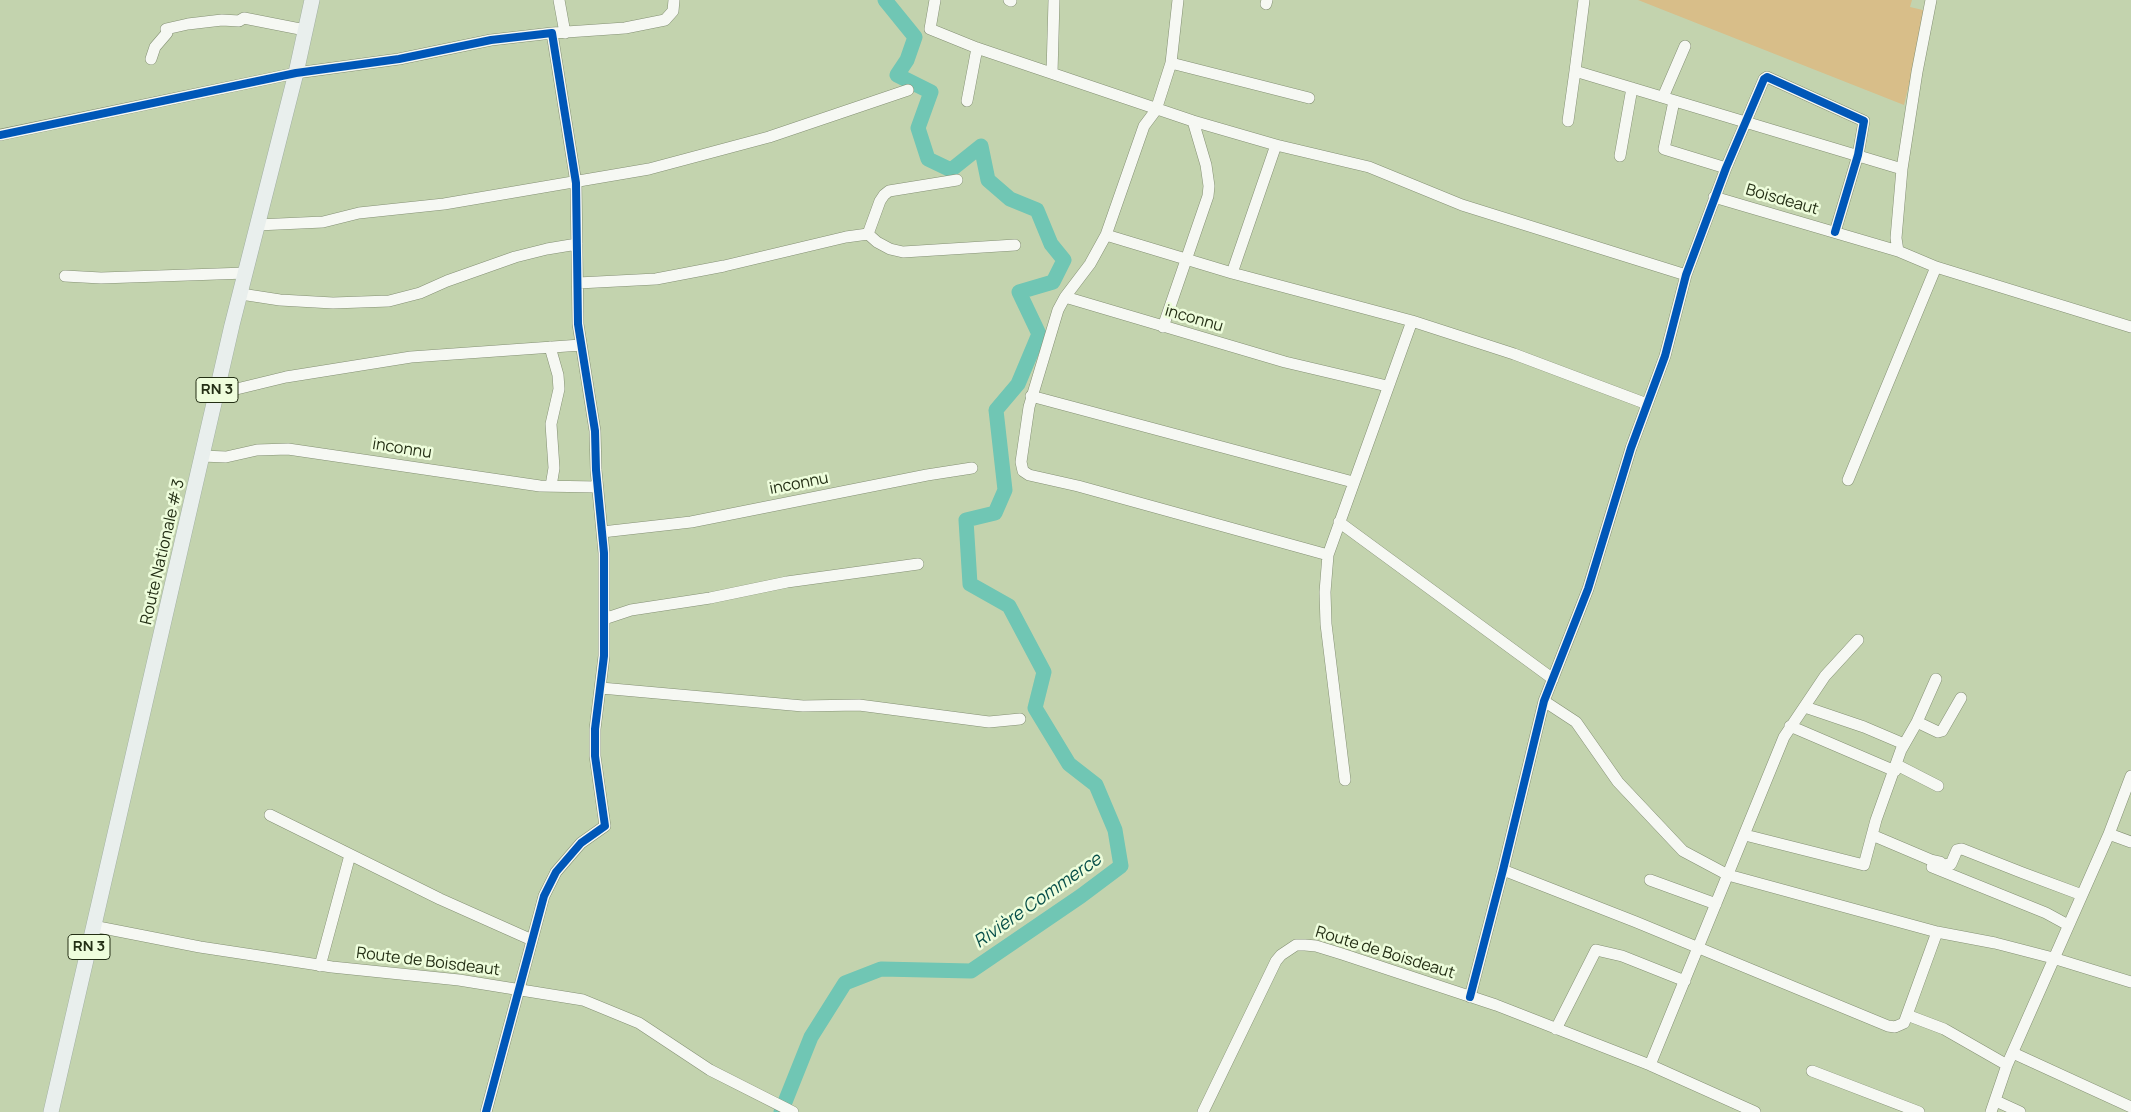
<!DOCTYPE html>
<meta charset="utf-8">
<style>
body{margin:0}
canvas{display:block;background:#c3d3ae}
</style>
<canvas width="2131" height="1112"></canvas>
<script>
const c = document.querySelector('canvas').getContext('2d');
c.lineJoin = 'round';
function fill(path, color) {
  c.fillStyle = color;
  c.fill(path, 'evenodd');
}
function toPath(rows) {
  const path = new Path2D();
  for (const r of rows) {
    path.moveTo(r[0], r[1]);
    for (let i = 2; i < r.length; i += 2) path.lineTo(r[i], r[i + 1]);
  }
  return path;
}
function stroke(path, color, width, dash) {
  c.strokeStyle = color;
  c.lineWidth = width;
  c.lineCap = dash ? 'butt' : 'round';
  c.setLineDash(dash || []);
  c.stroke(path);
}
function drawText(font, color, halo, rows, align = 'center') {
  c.font = font + ' Manrope,sans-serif';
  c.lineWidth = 5;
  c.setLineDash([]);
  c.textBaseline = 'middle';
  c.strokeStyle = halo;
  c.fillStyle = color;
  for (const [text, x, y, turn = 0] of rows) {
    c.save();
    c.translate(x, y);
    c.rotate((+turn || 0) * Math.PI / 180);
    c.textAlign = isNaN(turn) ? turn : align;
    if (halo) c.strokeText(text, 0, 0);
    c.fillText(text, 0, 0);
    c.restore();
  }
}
fill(toPath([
 [1638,0,1912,0,1910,7,1927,11,1904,105]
]), '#d8be89');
stroke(toPath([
 [781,1112,811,1037,845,983,881,969,971,971,1081,896,1121,866,1115,830,1096,785,1069,764,1035,708,1044,672,1009,606,970,584,966,520,995,513,1005,490,996,410,1018,384,1039,334,1019,292,1053,282,1064,260,1051,244,1037,210,1010,199,988,180,981,146,951,170,928,159,918,128,931,92,897,75,907,60,915,37,885,0]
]), '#70c6b4', 15);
const minor = toPath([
 [559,0,565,33],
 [935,0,930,29,977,48,1193,121,1276,145,1369,167,1462,205,1686,275],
 [1009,0,1011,1],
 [1178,0,1171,63,1156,110,1144,126,1106,235,1090,264,1065,297,1285,362,1387,386],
 [1584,0,1575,71,1902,169],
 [1266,4,1267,0],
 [552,33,625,28,665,20,673,11,674,0],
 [151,59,155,47,167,33,166,29,188,24,222,20,239,21,244,18,305,30],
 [1171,63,1309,98],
 [1052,73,1054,0],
 [1663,97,1685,46],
 [967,101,977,48],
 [1674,101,1664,149,1726,168],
 [1568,121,1575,71],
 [0,135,296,73,399,59,491,40,552,33,576,183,578,324,595,431,596,470,604,553,604,656,595,729,595,756,605,826,581,843,556,872,544,896,486,1112],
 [1276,145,1232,273,1412,321,1328,555,1325,592,1326,624,1345,780],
 [1620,156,1632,88],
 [1714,197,1898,251,1936,267,2131,327],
 [257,225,323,222,359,213,444,204,649,169,769,137,908,90],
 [868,234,880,201,884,195,889,191,957,180],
 [1106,235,1232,273],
 [1898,251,1896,238,1902,169,1917,72,1931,0],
 [65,276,101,278,246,273],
 [578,283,656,279,724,266,846,237,868,234,877,242,890,249,903,252,1015,245],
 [241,294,280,300,333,303,389,301,420,293,447,281,515,257,547,249,577,244],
 [1065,297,1058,310,1029,407,1021,462,1023,471,1029,475,1078,486,1328,555],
 [1412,321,1514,354,1647,404],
 [1163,327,1208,196,1209,186,1206,165,1193,121],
 [550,347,558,375,559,389,551,424,554,468,551,486],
 [216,394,286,377,411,357,581,345],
 [1031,396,1353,482],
 [202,456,226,457,257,450,288,449,540,486,597,487],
 [1848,480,1936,267],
 [1339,522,1553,679],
 [602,532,691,522,927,475,972,468],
 [604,619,631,610,710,598,787,582,918,564],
 [601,688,803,706,859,705,989,722,1020,719],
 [1544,701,1576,722,1618,782,1683,851,1728,875,1937,932,1995,943,2053,958,2131,982],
 [1805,707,1864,727,1904,744],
 [1917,722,1938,732,1942,731,1961,698],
 [1790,726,1895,771],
 [1897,765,1938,786],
 [270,815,440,899,532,940],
 [2109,834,2131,776],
 [1745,835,1864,865,1876,820,1901,750,1917,722,1936,679],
 [1872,835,1931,860,1940,862,1943,865,1951,864,1957,850,1962,849,2023,873,2082,895],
 [1932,867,2046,913,2068,925],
 [1503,870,1636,922,1888,1026,1895,1027,1904,1023,1937,932],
 [1650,880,1716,904],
 [93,926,200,947,332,967,459,980,583,1000,639,1023,710,1070,793,1112],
 [320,966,350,855],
 [1470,997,1503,870,1544,701,1588,589,1631,448,1665,356,1686,275,1726,168,1764,79,1767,77,1864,121,1858,155,1835,232],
 [1907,1015,1944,1029,2007,1065],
 [1556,1029,1596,950,1622,956,1685,981],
 [2013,1053,2131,1107],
 [1650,1065,1784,737,1825,676,1858,640],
 [1812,1071,1919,1112],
 [1996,1101,2020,1112],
 [1203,1112,1276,961,1281,955,1296,945,1305,945,1316,946,1342,954,1496,1005,1650,1065,1755,1112],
 [1991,1112,2007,1065,2109,834,2131,842]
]);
const major = toPath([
 [51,1112,232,325,296,73,312,0]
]);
stroke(minor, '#849074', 12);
stroke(major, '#a2b0a3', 16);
stroke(minor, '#f6f8f3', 11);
stroke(major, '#e9efed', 15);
stroke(toPath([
 [0,135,296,73,399,59,491,40,552,33,576,183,578,324,595,431,596,470,604,553,604,656,595,729,595,756,605,826,581,843,556,872,544,896,486,1112],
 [1470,997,1503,870,1544,701,1588,589,1631,448,1665,356,1686,275,1726,168,1764,79,1767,77,1864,121,1858,155,1835,232]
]), '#0057b8', 8);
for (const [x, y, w] of [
 [217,390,42],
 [89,947,42]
]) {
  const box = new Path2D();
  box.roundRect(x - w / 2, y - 12.5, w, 25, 4);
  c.fillStyle = '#eefddc';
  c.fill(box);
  stroke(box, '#242f15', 1);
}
drawText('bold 15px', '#242f15', null, [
 ["RN 3",217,390],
 ["RN 3",89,947]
]);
drawText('16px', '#242f15', '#eefddc', [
 ["Boisdeaut",1782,200,16],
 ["inconnu",1194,319,16],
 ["inconnu",402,449,9],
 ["inconnu",799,484,-11],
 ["Route Nationale # 3",163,552,-77],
 ["Route de Boisdeaut",1385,953,17],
 ["Route de Boisdeaut",428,962,7]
]);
drawText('italic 18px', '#064e49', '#eefddc', [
 ["Rivière Commerce",1038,901,-35]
]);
</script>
